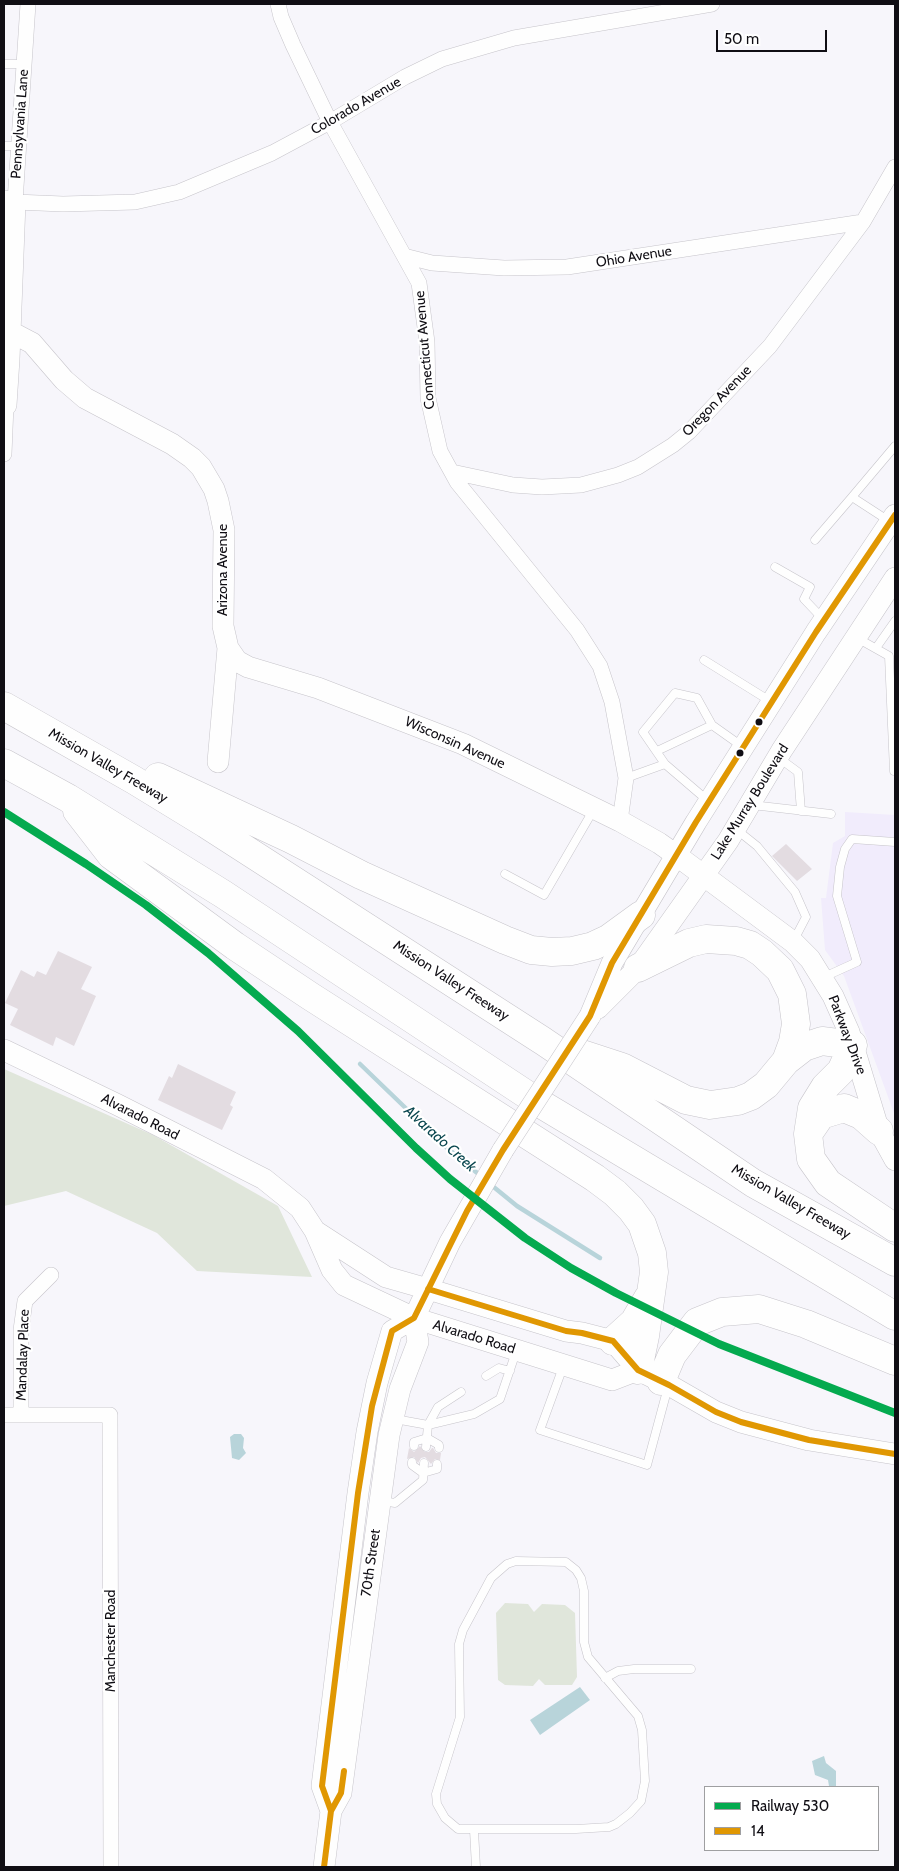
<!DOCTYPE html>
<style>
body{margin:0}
#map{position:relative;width:899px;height:1871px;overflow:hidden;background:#f7f6fb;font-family:Cabin,sans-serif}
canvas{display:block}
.frame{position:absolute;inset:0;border:5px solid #100e14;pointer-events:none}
.legend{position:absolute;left:704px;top:1786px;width:175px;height:65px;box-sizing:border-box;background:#fff;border:1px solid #9f9fa1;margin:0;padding:6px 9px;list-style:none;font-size:15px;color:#100e14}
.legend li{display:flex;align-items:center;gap:10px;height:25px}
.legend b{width:25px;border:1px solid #9f9fa1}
.scale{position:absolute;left:716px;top:30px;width:111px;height:22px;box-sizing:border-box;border:2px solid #100e14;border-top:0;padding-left:6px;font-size:15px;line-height:18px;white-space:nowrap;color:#100e14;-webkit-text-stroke:4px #fff;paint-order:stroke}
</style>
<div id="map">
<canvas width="899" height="1871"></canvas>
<div class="frame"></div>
<ul class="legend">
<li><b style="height:6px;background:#04aa4f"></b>Railway 530</li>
<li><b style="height:6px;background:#e09702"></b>14</li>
</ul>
<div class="scale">50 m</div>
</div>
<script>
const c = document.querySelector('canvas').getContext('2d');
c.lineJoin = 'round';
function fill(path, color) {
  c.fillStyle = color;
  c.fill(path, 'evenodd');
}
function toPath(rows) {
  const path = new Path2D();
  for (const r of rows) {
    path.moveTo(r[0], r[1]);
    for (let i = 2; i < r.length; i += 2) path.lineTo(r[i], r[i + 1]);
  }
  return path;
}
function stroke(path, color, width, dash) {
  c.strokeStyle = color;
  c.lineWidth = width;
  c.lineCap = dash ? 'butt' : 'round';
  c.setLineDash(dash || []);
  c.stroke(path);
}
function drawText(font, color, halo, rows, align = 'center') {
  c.font = font + ' Cabin,sans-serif';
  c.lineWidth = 4.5;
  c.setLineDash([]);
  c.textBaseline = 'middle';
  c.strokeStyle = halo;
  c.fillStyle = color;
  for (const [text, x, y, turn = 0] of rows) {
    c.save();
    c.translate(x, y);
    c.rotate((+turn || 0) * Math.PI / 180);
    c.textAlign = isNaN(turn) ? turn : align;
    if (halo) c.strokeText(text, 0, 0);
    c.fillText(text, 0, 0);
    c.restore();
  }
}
fill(toPath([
 [845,812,895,815,895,1116,844,976,825,950,821,898,826,898,833,843,845,836]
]), '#f1ecfc');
fill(toPath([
 [4,1069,153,1135,278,1206,312,1277,197,1271,157,1233,66,1191,4,1206],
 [505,1603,528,1604,534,1612,542,1604,565,1605,575,1613,577,1677,572,1685,545,1685,539,1679,533,1686,505,1685,498,1680,496,1613]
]), '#e0e6db');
fill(toPath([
 [234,1434,241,1434,244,1438,243,1448,246,1453,239,1460,232,1458,230,1437],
 [580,1687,590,1700,540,1735,530,1720],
 [824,1756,826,1763,836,1771,836,1786,829,1786,828,1780,815,1775,812,1761]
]), '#b8d4da');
stroke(toPath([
 [360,1064,446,1147,482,1177],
 [490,1184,517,1206,600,1258]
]), '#b8d4da', 4.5);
fill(toPath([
 [786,844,812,869,797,881,772,856],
 [58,951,92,967,81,989,96,996,74,1046,56,1037,53,1046,10,1025,18,1009,5,1003,21,970,34,977,37,971,46,975],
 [178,1064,236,1092,230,1105,233,1107,222,1130,158,1100,169,1076,172,1078],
 [420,1446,425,1452,429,1452,432,1448,433,1448,436,1453,441,1453,440,1460,435,1459,431,1464,425,1457,421,1458,418,1463,414,1457,407,1459,409,1448,414,1452]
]), '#e3dce1');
const lane = toPath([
 [4,64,24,64],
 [4,146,19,146],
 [852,497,895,446],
 [815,540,852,497,889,521],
 [775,567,810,587,804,599,823,619],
 [857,638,889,656,894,771,895,771],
 [876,648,895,621],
 [704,660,770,701],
 [657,751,712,725],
 [779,758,798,772,801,811],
 [665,764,643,732,675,693,697,698,712,725,743,747],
 [626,778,665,764,707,800],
 [752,805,831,814],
 [737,830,757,846,795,892,806,917,794,940],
 [505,874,544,895,594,809],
 [824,977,857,962,837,896,840,867,845,849,852,839,895,842],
 [563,1367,540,1430,647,1465,668,1387],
 [486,1376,499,1368,510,1371],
 [395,1419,428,1425,474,1414,500,1399,516,1352],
 [414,1446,414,1442,427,1438,439,1445,439,1448],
 [426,1447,428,1425,438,1407,461,1392],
 [412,1462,412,1465,423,1473,437,1469,437,1464],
 [382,1501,395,1503,423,1480,424,1463],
 [516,1561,566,1562,576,1570,581,1578,584,1591,584,1642,588,1657,638,1716,642,1730,645,1781,641,1801,630,1813,616,1824,609,1827,576,1829,458,1829,445,1818,437,1804,436,1794,460,1717,459,1644,463,1630,491,1578,507,1564,516,1561],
 [605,1678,618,1671,634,1669,691,1669],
 [474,1830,476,1867]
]);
const street = toPath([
 [28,4,15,202,63,204,135,202,179,192,272,153,330,122,405,77,442,59,514,38,712,4],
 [278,4,281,17,293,45,330,122,419,283,427,342,428,398,440,451,457,482,577,630,600,666,612,702,626,778,620,821],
 [404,256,432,263,504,268,567,267,863,222],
 [4,454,6,405],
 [452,472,513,485,542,487,581,485,618,475,638,467,673,445,689,432,770,346,863,222,895,167],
 [4,1415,110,1415,111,1867],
 [21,1415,21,1330,25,1301,51,1275]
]);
const secondary = toPath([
 [4,201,15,202,9,359,6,405,4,405],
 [11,332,32,343,64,380,85,398,172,444,192,458,201,467,214,489,218,501,224,530,223,626,228,648,218,762],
 [228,648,237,661,248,667,318,688,463,744,620,821,659,843,676,855,793,942,810,959,833,996,849,1032,879,1131,895,1160],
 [598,1008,638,968,728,841,782,750,895,578],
 [590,1016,612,963,696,822,816,632,895,515],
 [4,1050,118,1105,264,1179,300,1208,315,1231,332,1270,344,1285,414,1318,612,1380,638,1370],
 [315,1231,386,1277,428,1289,566,1331,582,1333,613,1341,638,1370,669,1385,716,1412,741,1422,809,1440,895,1454],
 [331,1811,322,1786,358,1493,367,1432,377,1383,392,1331,414,1318,450,1242,503,1150],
 [324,1867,331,1811,341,1793,389,1435,400,1389,418,1342,414,1318]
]);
const highway = toPath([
 [4,706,134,780,206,824,543,1041,753,1183,895,1262],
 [4,763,68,798,223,894,541,1104,895,1316],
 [158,777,291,839,361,875,505,940,531,950,552,952,572,951,593,946,608,939,641,915],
 [77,811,111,855,235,946,310,996,595,1178,615,1193,631,1209,642,1224,652,1253,654,1272,645,1336,638,1370],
 [573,1051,622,1067,686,1100,710,1105,738,1101,751,1096,766,1085,786,1061,793,1042,796,1024,792,994,780,970,762,953,750,945,736,941,706,939,689,943,638,968],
 [786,1061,804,1047,822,1041,853,1045,841,1071,825,1087,812,1108,808,1134,811,1159,828,1183,895,1228],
 [808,1134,821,1115,844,1108,861,1115,879,1131],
 [613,1341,634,1322,648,1298],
 [661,1381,672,1355,697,1322,722,1312,759,1309,806,1324,895,1361]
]);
stroke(lane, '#c6c4ca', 9);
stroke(street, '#c6c4ca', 16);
stroke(secondary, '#c6c4ca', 22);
stroke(highway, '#c6c4ca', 29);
stroke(lane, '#fefefe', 8);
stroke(street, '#fefefe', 15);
stroke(secondary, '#fefefe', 21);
stroke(highway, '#fefefe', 28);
const secondaryBridge = toPath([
 [503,1150,590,1016]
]);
stroke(secondaryBridge, '#c6c4ca', 22, []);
stroke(secondaryBridge, '#fefefe', 21);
stroke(toPath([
 [428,1289,566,1331,582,1333,613,1341,638,1370,669,1385,716,1412,741,1422,809,1440,895,1454],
 [331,1811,322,1786,358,1493,372,1406,392,1331,414,1318,467,1211,503,1150,590,1016,612,963,696,822,816,632,895,515],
 [324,1867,331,1811,341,1793,344,1771]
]), '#e09702', 6);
stroke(toPath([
 [4,812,86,864,146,905,208,953,298,1031,416,1148,450,1179,525,1238,571,1268,616,1293,719,1344,895,1413]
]), '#04aa4f', 8);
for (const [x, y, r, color] of [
 [759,722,4.5,"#100e14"],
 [740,753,4.5,"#100e14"]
]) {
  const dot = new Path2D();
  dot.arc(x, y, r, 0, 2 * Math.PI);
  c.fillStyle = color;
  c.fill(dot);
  stroke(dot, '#fff', 2);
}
drawText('14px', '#100e14', '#fff', [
 ["Colorado Avenue",356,106,-30],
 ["Pennsylvania Lane",20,124,-86],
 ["Ohio Avenue",634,257,-9],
 ["Connecticut Avenue",425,350,-95],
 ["Oregon Avenue",717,401,-46],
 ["Arizona Avenue",223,570,-90],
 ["Wisconsin Avenue",455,743,24],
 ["Mission Valley Freeway",108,766,30],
 ["Lake Murray Boulevard",750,802,-58],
 ["Mission Valley Freeway",451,981,33],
 ["Parkway Drive",847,1035,69],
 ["Alvarado Road",140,1117,27],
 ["Mission Valley Freeway",791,1202,30],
 ["Alvarado Road",474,1337,17],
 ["Mandalay Place",23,1355,-88],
 ["70th Street",371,1563,-82],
 ["Manchester Road",111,1641,-90]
]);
drawText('italic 15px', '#09464e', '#fff', [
 ["Alvarado Creek",440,1139,42]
]);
</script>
